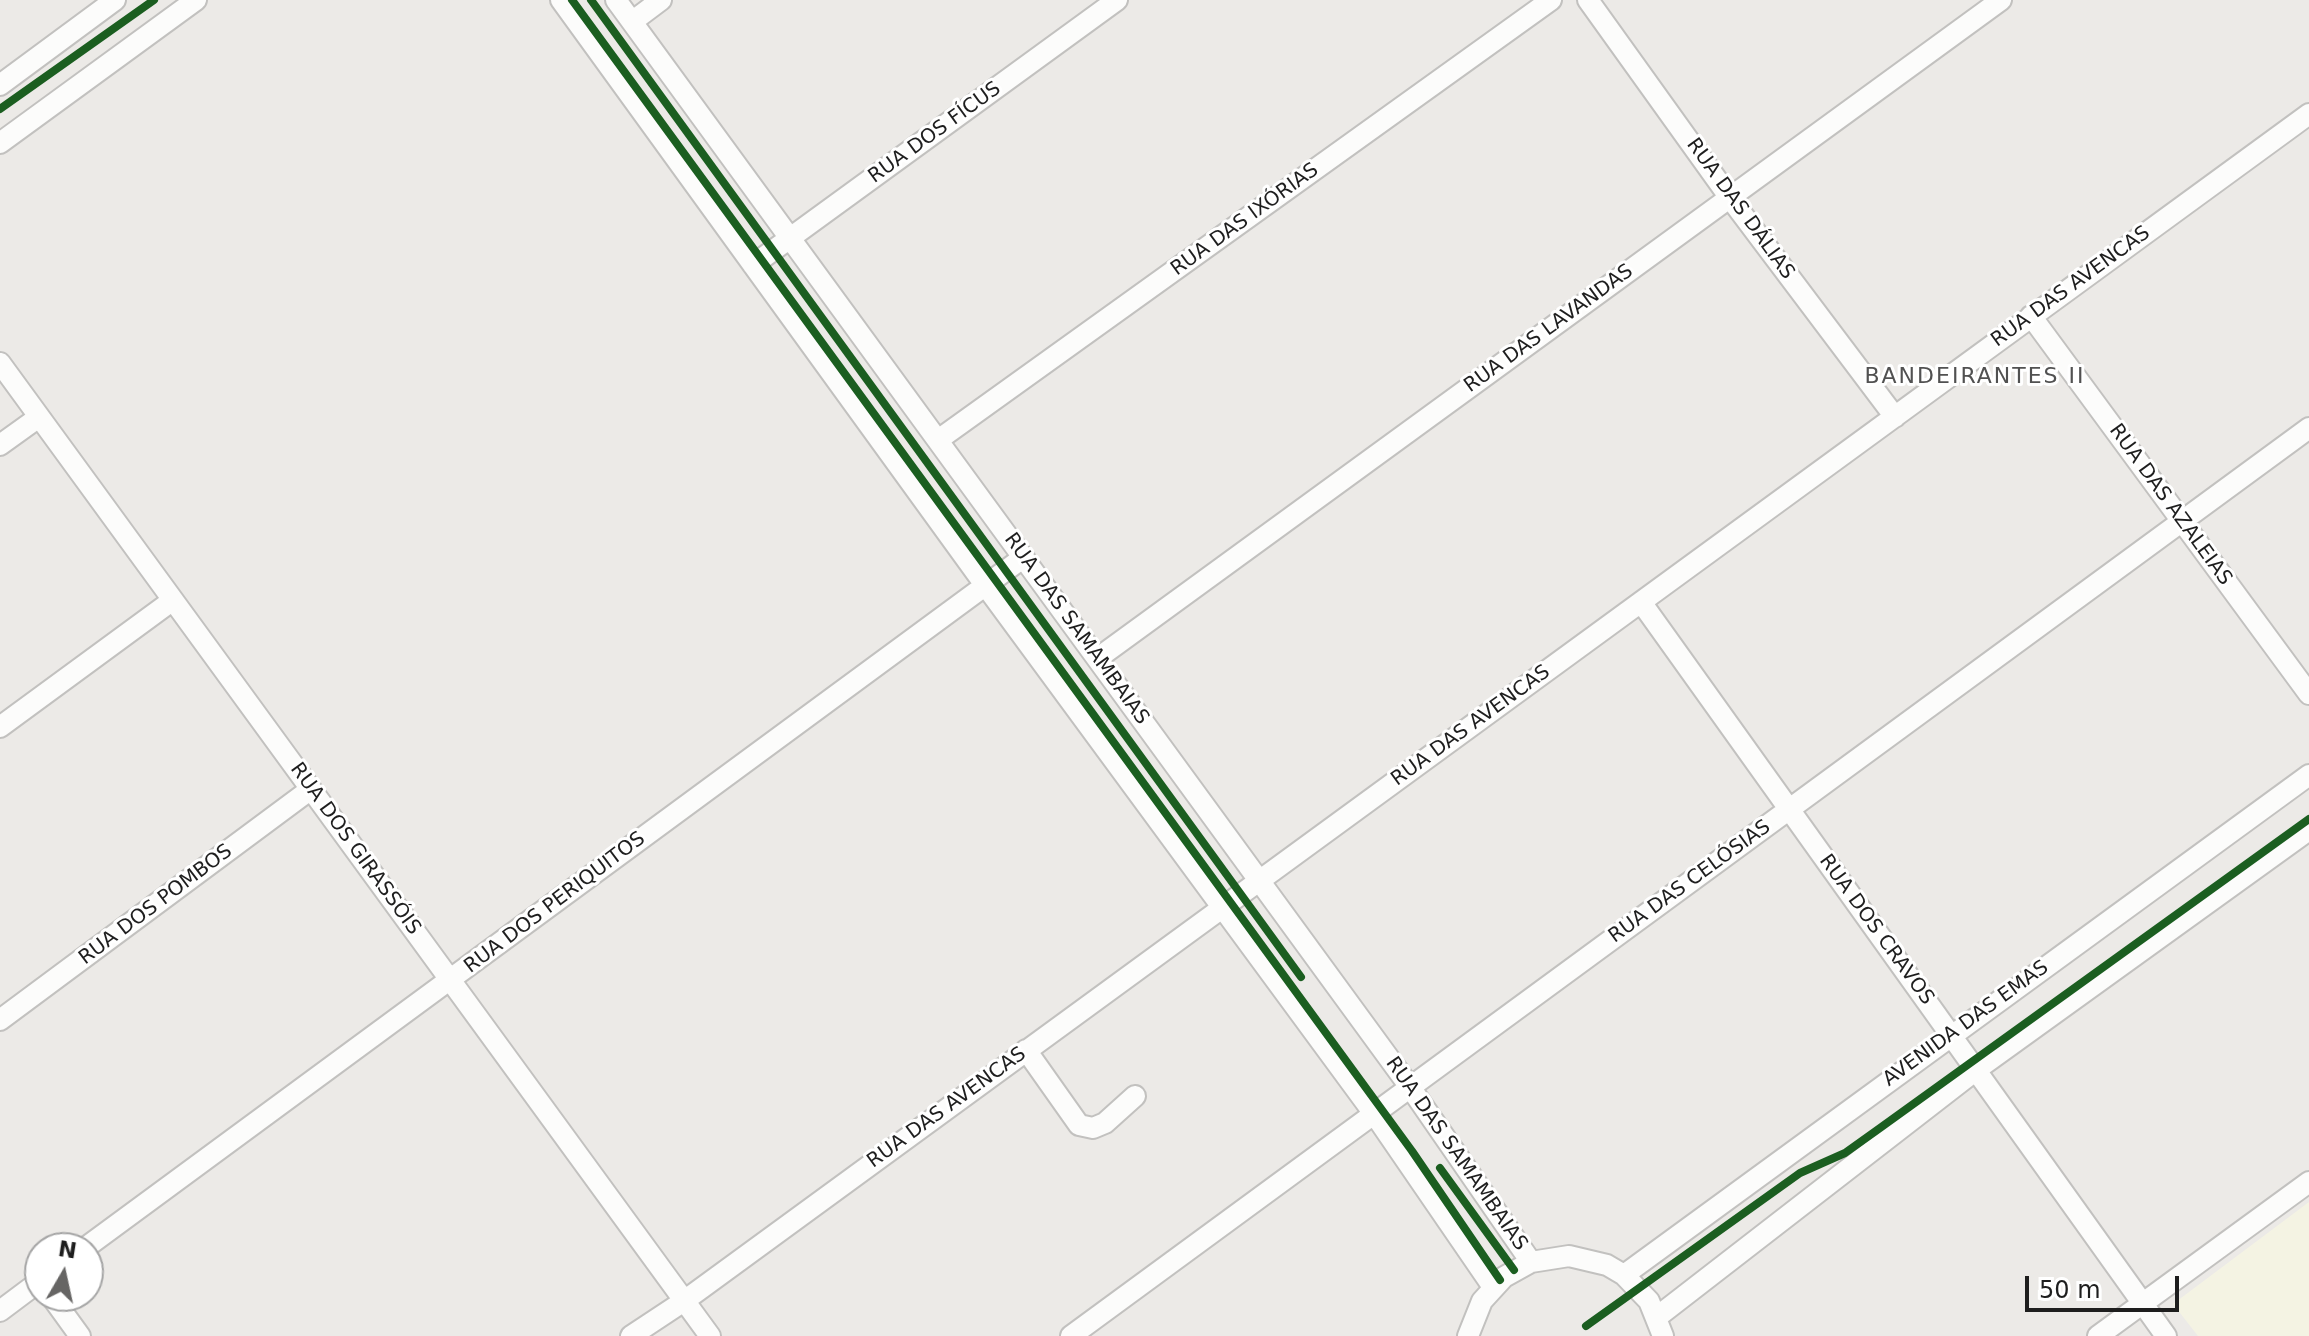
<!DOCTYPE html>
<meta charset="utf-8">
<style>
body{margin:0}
#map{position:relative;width:2309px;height:1336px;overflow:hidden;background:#eceae7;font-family:"DejaVu Sans",sans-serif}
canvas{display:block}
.north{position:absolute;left:24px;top:1232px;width:80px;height:80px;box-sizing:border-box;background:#fff;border:2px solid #a5a5a5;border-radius:50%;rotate:9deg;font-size:22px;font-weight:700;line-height:32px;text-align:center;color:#1e1e1e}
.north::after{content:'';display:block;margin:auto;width:28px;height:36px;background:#666564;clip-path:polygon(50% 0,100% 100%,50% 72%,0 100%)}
.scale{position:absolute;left:2025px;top:1276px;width:154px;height:36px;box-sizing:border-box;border:4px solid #1e1e1e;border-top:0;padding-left:10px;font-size:24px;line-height:28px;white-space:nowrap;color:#1e1e1e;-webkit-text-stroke:6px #fff;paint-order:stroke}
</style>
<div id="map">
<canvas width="2309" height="1336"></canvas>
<div class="north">N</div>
<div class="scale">50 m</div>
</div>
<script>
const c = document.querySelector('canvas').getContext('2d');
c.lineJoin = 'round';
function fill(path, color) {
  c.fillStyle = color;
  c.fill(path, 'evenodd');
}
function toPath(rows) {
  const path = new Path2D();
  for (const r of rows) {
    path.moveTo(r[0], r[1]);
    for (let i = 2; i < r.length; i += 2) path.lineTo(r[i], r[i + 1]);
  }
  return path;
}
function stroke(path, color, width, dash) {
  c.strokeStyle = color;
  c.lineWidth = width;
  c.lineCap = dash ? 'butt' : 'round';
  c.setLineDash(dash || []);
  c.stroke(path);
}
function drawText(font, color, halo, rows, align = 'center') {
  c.font = font + ' "DejaVu Sans",sans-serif';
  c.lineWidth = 6;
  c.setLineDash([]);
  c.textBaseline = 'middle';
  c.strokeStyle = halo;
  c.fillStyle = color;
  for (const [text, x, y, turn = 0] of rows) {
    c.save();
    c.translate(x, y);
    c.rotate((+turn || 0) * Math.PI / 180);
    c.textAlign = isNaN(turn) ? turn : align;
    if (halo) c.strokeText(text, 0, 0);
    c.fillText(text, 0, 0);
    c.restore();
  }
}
fill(toPath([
 [2309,1202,2309,1336,2198,1336,2173,1304]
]), '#f4f3e3');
const minor = toPath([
 [561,0,985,585,1375,1115,1493,1287],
 [616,0,1410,1087,1531,1262],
 [1588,0,1730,198,1895,417],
 [633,21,661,0],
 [0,85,115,0],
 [0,143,196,0],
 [753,265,1117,0],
 [2031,316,2309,694],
 [0,363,710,1336],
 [938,440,1551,0],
 [0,445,39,417],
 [1641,602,2166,1336],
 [1098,658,2001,0],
 [0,727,173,600],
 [0,1020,311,789],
 [1026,1050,1079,1125,1093,1128,1105,1123,1135,1096],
 [85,1248,1024,557],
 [1624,1275,2309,775],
 [51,1296,80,1336],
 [0,1311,40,1281],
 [1657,1317,1976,1070,2309,830],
 [631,1336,684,1301,2309,114],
 [1071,1336,2309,428],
 [1468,1336,1482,1301,1504,1277,1531,1262,1569,1256,1607,1265,1624,1275,1649,1301,1663,1336],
 [2098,1336,2309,1182]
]);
stroke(minor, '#c2c1bf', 24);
stroke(minor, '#fcfcfb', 20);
stroke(toPath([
 [572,0,1412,1151,1500,1280],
 [591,0,1301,977],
 [0,109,154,0],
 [1440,1168,1514,1270],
 [1586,1326,1800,1173,1845,1153,1880,1128,2309,819]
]), '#1b5e20', 8);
drawText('20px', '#1e1e1e', '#fff', [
 ["RUA DOS FÍCUS",935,133,-36],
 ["RUA DAS DÁLIAS",1740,209,54],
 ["RUA DAS IXÓRIAS",1245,220,-36],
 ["RUA DAS AVENCAS",2071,287,-36],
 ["RUA DAS LAVANDAS",1549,329,-36],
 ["RUA DAS AZALEIAS",2170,505,54],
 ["RUA DAS SAMAMBAIAS",1076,629,54],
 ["RUA DAS AVENCAS",1471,726,-36],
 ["RUA DOS GIRASSÓIS",355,849,54],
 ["RUA DAS CELÓSIAS",1690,882,-36],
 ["RUA DOS PERIQUITOS",555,903,-37],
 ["RUA DOS POMBOS",156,905,-37],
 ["RUA DOS CRAVOS",1876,930,54],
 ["AVENIDA DAS EMAS",1966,1024,-36],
 ["RUA DAS AVENCAS",947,1108,-36],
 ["RUA DAS SAMAMBAIAS",1456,1154,55]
]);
c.letterSpacing = '2px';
drawText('22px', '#515151', '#fff', [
 ["BANDEIRANTES II",1975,377]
]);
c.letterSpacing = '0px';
</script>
